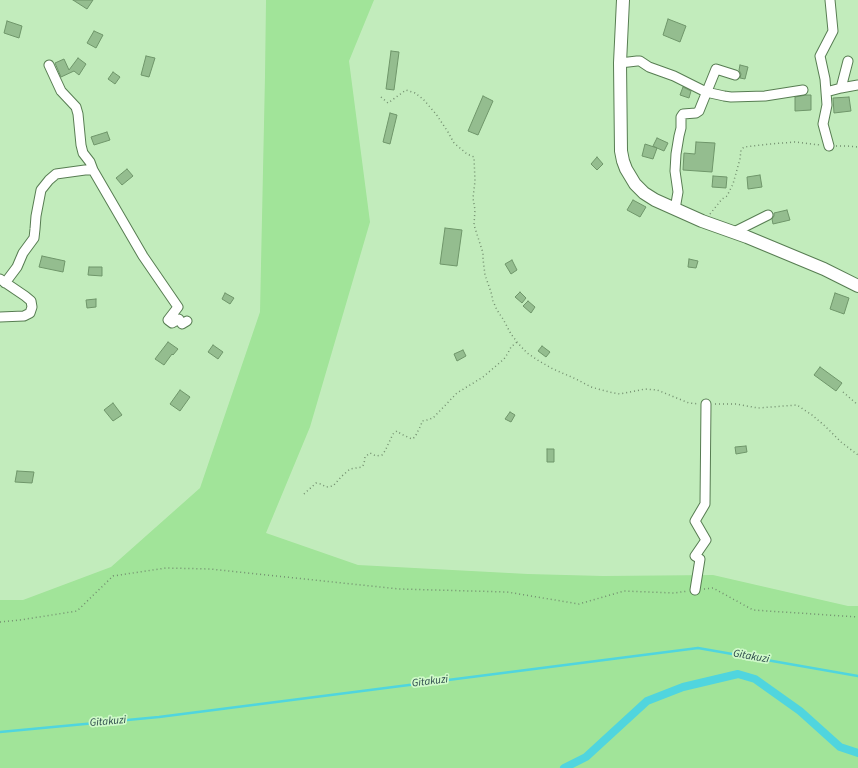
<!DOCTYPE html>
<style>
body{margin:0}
canvas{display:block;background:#c2ecbc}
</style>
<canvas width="858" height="768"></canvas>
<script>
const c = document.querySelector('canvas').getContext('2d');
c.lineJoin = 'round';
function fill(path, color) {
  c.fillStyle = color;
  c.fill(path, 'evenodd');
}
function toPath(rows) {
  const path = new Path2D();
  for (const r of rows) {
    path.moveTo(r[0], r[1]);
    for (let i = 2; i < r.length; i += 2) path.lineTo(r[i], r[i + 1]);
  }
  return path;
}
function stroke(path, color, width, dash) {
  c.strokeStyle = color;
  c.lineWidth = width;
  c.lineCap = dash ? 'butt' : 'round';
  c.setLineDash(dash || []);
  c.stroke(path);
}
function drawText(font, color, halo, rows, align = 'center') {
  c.font = font + ' "Source Sans 3",sans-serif';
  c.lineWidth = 3.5;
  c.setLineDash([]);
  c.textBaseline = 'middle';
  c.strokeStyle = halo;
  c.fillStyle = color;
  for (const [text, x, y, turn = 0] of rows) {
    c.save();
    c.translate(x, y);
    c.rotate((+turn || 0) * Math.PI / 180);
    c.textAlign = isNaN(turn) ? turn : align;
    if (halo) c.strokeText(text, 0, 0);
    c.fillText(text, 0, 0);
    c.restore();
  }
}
fill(toPath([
 [266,0,374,0,349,61,370,222,310,427,266,533,358,565,528,574,603,576,713,575,848,606,858,606,858,768,0,768,0,600,23,600,111,567,200,488,260,312,265,76]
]), '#a1e499');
stroke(toPath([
 [0,732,159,717,698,648,858,676]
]), '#50d5de', 2.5);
stroke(toPath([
 [564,768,586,757,647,701,683,687,738,674,755,679,800,711,840,747,858,753]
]), '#50d5de', 8);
const building = toPath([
 [73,0,93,0,87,9,73,0],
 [668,19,686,26,680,42,663,35,668,19],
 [7,21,22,26,19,38,4,33,7,21],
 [94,31,103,35,96,48,87,43,94,31],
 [391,51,399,52,394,90,386,89,391,51],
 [146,56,155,58,149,77,141,75,146,56],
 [78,58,86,64,79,75,74,71,61,77,55,63,64,59,69,70,78,58],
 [740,65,748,67,745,79,740,78,741,74,739,70,740,65],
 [113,72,120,77,115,84,108,79,113,72],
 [683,87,691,91,689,98,680,95,683,87],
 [806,95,811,95,811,110,795,111,795,97,806,95],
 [483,96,493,101,478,135,468,131,483,96],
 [849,97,851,111,834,113,833,98,849,97],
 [390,113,397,115,390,144,383,142,390,113],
 [107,132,110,140,94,145,91,137,107,132],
 [657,138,668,143,664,151,657,148,653,159,642,156,645,144,657,148,653,146,657,138],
 [696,142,715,143,712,172,683,170,684,153,695,154,696,142],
 [597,157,603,164,597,170,591,164,597,157],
 [127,169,133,176,122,185,116,178,127,169],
 [760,175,762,187,748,189,747,177,760,175],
 [713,176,727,177,726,188,712,187,713,176],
 [633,200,646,207,640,217,627,210,633,200],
 [787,210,790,220,773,224,772,219,774,216,774,213,787,210],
 [445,228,462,230,457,266,440,264,445,228],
 [42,256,65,261,63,272,39,267,42,256],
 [689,259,698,261,696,268,688,267,689,259],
 [512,260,517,270,511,274,505,264,512,260],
 [89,267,102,267,102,276,88,275,89,267],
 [520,292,526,298,522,303,515,297,520,292],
 [225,293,234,298,230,304,222,299,225,293],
 [835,293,849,298,844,314,830,309,835,293],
 [96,299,96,307,87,308,86,300,96,299],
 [528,301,535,307,531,313,523,306,528,301],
 [168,342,178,349,173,355,172,354,164,365,155,359,168,342],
 [213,345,223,352,218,359,208,352,213,345],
 [542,346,550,352,546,357,538,351,542,346],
 [463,350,466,356,457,361,454,354,463,350],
 [820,367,842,383,836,391,814,375,820,367],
 [180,390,190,397,180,411,170,404,180,390],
 [113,403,122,415,113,421,104,410,113,403],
 [510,412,515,415,511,422,505,419,510,412],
 [746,446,747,452,736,454,735,447,746,446],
 [547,449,554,449,554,462,547,462,547,449],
 [17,471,34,472,32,483,15,482,17,471]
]);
fill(building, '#94bd8f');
stroke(building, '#6f966a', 1);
const street = toPath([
 [620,63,637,61,640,61,649,67,674,76,706,92,724,96,731,97,765,96,803,90],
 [841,88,858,85],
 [826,92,841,88,848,61],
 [829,146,823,124,827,105,825,79,820,56,833,31,830,0],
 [93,170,143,256,178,307,168,320,172,323,179,319,182,324,187,321],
 [675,209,678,192,675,171,676,154,679,136,681,128,681,117,683,114,696,113,699,111,716,69,735,75],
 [734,232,768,215],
 [0,279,25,296,31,301,32,307,30,313,24,316,0,317],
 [5,283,17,267,23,253,34,238,35,229,36,216,41,190,49,180,56,174,85,170,93,170,90,162,83,153,81,145,78,114,76,107,61,91,49,65],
 [695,590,700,559,695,556,706,540,695,521,705,504,706,404]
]);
const secondary = toPath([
 [623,0,620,63,621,151,623,161,626,169,635,184,644,193,655,200,702,221,747,237,824,269,858,286]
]);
stroke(street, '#577d52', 11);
stroke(secondary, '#577d52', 14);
stroke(toPath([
 [381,97,388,103,406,90,415,93,423,99,436,114,448,132,454,143,467,154,474,157,475,181,473,198,475,210,474,225,483,253,483,259,485,275,491,292,493,301,497,310,503,319,511,334,517,342,527,353,539,361,553,369,576,379,591,387,609,392,620,394,645,389,657,390,689,403,699,404],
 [836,146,847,146,858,147],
 [710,214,722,199,727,196,733,184,740,159,741,150,744,147,770,144,795,142,820,145],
 [843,392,858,405],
 [715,404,736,404,758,408,797,405,812,415,825,426,841,442,858,455],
 [304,494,316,483,321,484,326,487,333,486,342,476,350,469,362,467,364,464,365,457,370,453,376,456,382,455,385,451,393,434,397,431,401,434,412,439,415,437,421,425,422,421,427,420,433,418,457,393,483,377,504,359,508,353,511,347,517,342],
 [704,589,713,588,753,610,858,617],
 [0,622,20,620,77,611,113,576,166,568,210,569,399,589,507,592,579,604,624,591,674,593,688,591]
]), '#738f6f', 1.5, [1, 3]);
stroke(street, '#fff', 9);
stroke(secondary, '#fff', 12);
drawText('italic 11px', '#2d4a4c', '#cff9c9', [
 ["Gitakuzi",751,657,10],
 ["Gitakuzi",430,682,-7],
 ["Gitakuzi",108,722,-5]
]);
</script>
